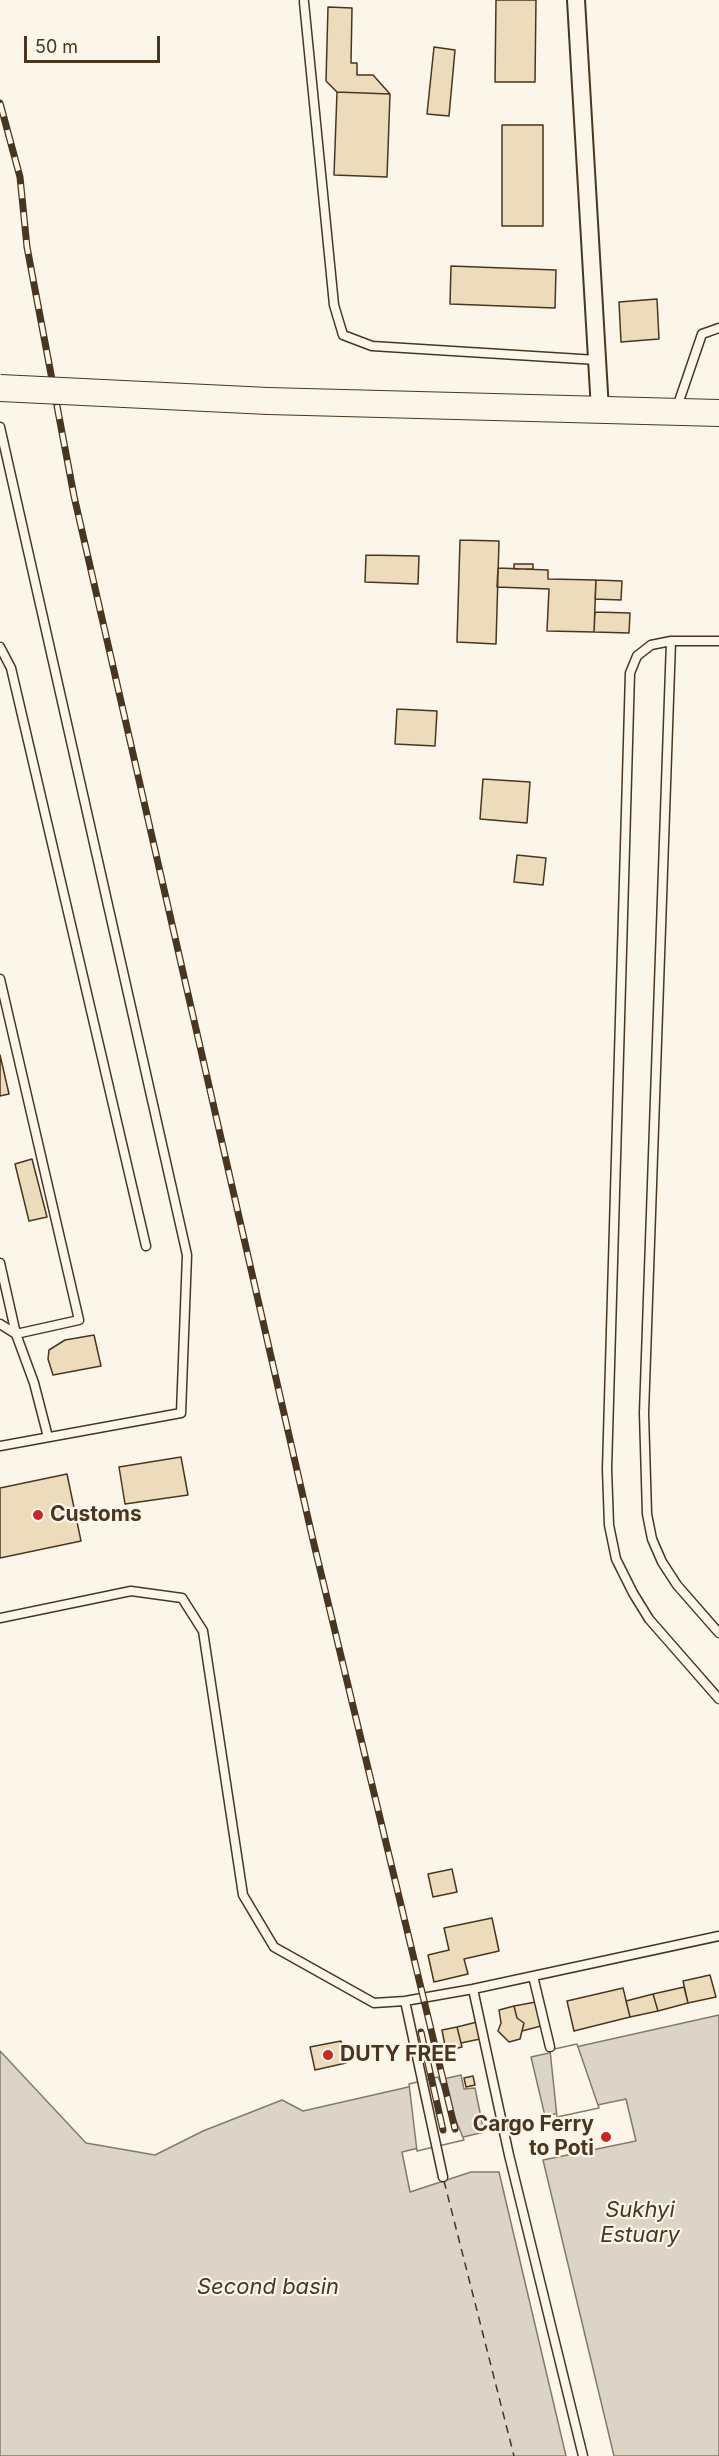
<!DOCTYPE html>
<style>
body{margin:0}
#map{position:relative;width:719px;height:2456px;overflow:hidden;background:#fbf6e9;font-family:Inter,sans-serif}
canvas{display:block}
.scale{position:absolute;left:24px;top:36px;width:136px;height:27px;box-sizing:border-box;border:3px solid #4a3520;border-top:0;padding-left:8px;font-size:18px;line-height:21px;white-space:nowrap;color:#4a3520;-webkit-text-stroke:4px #fbf6e9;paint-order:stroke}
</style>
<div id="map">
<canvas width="719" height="2456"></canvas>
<div class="scale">50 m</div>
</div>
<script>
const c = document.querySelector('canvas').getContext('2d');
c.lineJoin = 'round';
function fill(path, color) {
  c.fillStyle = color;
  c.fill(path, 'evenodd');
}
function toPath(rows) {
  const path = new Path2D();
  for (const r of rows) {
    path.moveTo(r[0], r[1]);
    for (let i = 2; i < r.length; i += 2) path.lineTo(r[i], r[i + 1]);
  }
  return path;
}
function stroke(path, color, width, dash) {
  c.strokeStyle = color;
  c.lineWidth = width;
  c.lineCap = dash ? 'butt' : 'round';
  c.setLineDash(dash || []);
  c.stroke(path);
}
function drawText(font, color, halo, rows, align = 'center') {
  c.font = font + ' Inter,sans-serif';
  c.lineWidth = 4.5;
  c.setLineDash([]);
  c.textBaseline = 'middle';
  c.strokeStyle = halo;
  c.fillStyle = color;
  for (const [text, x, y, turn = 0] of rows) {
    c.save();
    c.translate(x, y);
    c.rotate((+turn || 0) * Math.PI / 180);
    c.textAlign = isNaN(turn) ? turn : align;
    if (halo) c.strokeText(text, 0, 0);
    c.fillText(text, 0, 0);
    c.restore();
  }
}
const water = toPath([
 [719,2015,719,2456,614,2456,543,2160,636,2141,626,2099,545,2116,531,2057,719,2015],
 [0,2051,86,2143,155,2155,203,2131,282,2100,303,2111,461,2075,464,2089,475,2088,484,2132,402,2152,410,2192,471,2172,499,2172,566,2456,0,2456,0,2051]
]);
fill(water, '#dcd4c6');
stroke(water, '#887966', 1.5);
const pier = toPath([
 [577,2044,599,2108,557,2117,550,2050,577,2044],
 [438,2077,464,2140,417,2151,409,2084,438,2077]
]);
fill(pier, '#fbf6e9');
stroke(pier, '#887966', 1.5);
stroke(toPath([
 [444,2181,514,2456]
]), '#4a3520', 1.5, [8, 6]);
const building = toPath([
 [496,0,536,0,535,82,495,82,496,0],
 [328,7,352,8,351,63,357,63,357,75,373,75,390,94,337,92,326,81,328,7],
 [434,47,455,50,449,116,427,114,434,47],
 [337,92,390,94,387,177,334,175,337,92],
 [502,125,543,125,543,226,502,226,502,125],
 [451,266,556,270,555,308,450,304,451,266],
 [657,299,659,339,621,342,619,302,657,299],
 [460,540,499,541,496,644,457,642,460,540],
 [366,555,419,556,418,584,365,582,366,555],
 [514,564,533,564,533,569,514,569,514,564],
 [498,568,548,570,548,579,596,580,594,632,547,631,549,589,497,587,498,568],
 [596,580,622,581,621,600,595,599,596,580],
 [595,612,630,613,629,633,594,632,595,612],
 [397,709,437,711,435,746,395,744,397,709],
 [483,779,530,782,527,823,480,819,483,779],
 [517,855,546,858,543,885,514,882,517,855],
 [0,1055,9,1094,0,1096,0,1055],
 [32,1159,47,1217,29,1221,15,1164,32,1159],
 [94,1335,101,1366,53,1375,48,1359,49,1350,65,1340,94,1335],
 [181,1457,188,1495,125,1504,119,1467,181,1457],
 [67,1474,81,1541,0,1558,0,1488,67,1474],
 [452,1869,457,1892,433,1897,428,1874,452,1869],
 [492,1918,499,1951,464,1959,468,1974,434,1982,428,1955,449,1950,444,1928,492,1918],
 [710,1975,716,1997,688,2003,683,1981,710,1975],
 [684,1987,688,2003,658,2011,653,1994,684,1987],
 [623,1988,630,2017,574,2031,567,2001,623,1988],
 [653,1994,658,2011,630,2017,626,2001,653,1994],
 [536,2002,541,2026,522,2031,524,2023,517,2018,514,2006,536,2002],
 [514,2006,517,2018,524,2023,520,2039,509,2042,498,2031,501,2023,499,2010,514,2006],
 [477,2022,480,2039,461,2043,457,2027,477,2022],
 [457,2027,462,2047,446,2051,442,2030,457,2027],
 [341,2041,346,2063,315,2070,310,2047,341,2041],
 [473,2076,475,2085,466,2087,464,2078,473,2076]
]);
fill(building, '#ecdcbc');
stroke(building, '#4a3520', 1.5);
const service = toPath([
 [304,2,334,305,343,335,372,346,597,360],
 [676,410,702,334,719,328],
 [0,427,187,1255,181,1413,0,1446],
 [671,641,644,1413,647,1514,652,1539,662,1562,677,1585,719,1633],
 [719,641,671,641,651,645,637,656,630,673,607,1469,609,1525,616,1559,633,1593,649,1619,719,1699],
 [0,647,11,668,146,1246],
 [0,979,79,1320,16,1334,0,1263],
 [0,1324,16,1334,34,1383,48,1437],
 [0,1618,131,1591,182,1598,203,1631,243,1895,274,1947,374,2003,405,2001,473,1989,719,1936],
 [533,1976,550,2047],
 [473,1989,509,2155,583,2456],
 [405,2001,443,2177]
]);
const minor = toPath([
 [576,0,600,410]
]);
const primary = toPath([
 [268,401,719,413]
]);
stroke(service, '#4a3520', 11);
stroke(minor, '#4a3520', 20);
stroke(primary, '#4a3520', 28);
stroke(service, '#fbf6e9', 8);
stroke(minor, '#fbf6e9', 16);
stroke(primary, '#fbf6e9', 26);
const rail = toPath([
 [0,103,20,177,27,247,74,496,313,1540,455,2129],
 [421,2032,443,2130]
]);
stroke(rail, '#4a3520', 7);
stroke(rail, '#fbf6e9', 4.5, [14]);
const primaryBridge = toPath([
 [0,388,268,401]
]);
stroke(primaryBridge, '#4a3520', 28, []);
stroke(primaryBridge, '#fbf6e9', 26);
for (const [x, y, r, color] of [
 [38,1515,6,"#c62828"],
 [328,2055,6,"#c62828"],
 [606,2137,6,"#c62828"]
]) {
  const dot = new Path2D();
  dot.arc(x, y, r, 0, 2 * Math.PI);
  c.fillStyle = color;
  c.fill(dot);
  stroke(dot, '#fbf6e9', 2);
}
drawText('bold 21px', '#4a3520', '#fbf6e9', [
 ["Customs",50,1515],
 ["DUTY FREE",340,2055],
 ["Cargo Ferry",594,2125,"right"],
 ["to Poti",594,2149,"right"]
], 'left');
drawText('italic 22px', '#4a3520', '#fbf6e9', [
 ["Sukhyi",640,2210],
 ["Estuary",640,2235],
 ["Second basin",268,2287]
]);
</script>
